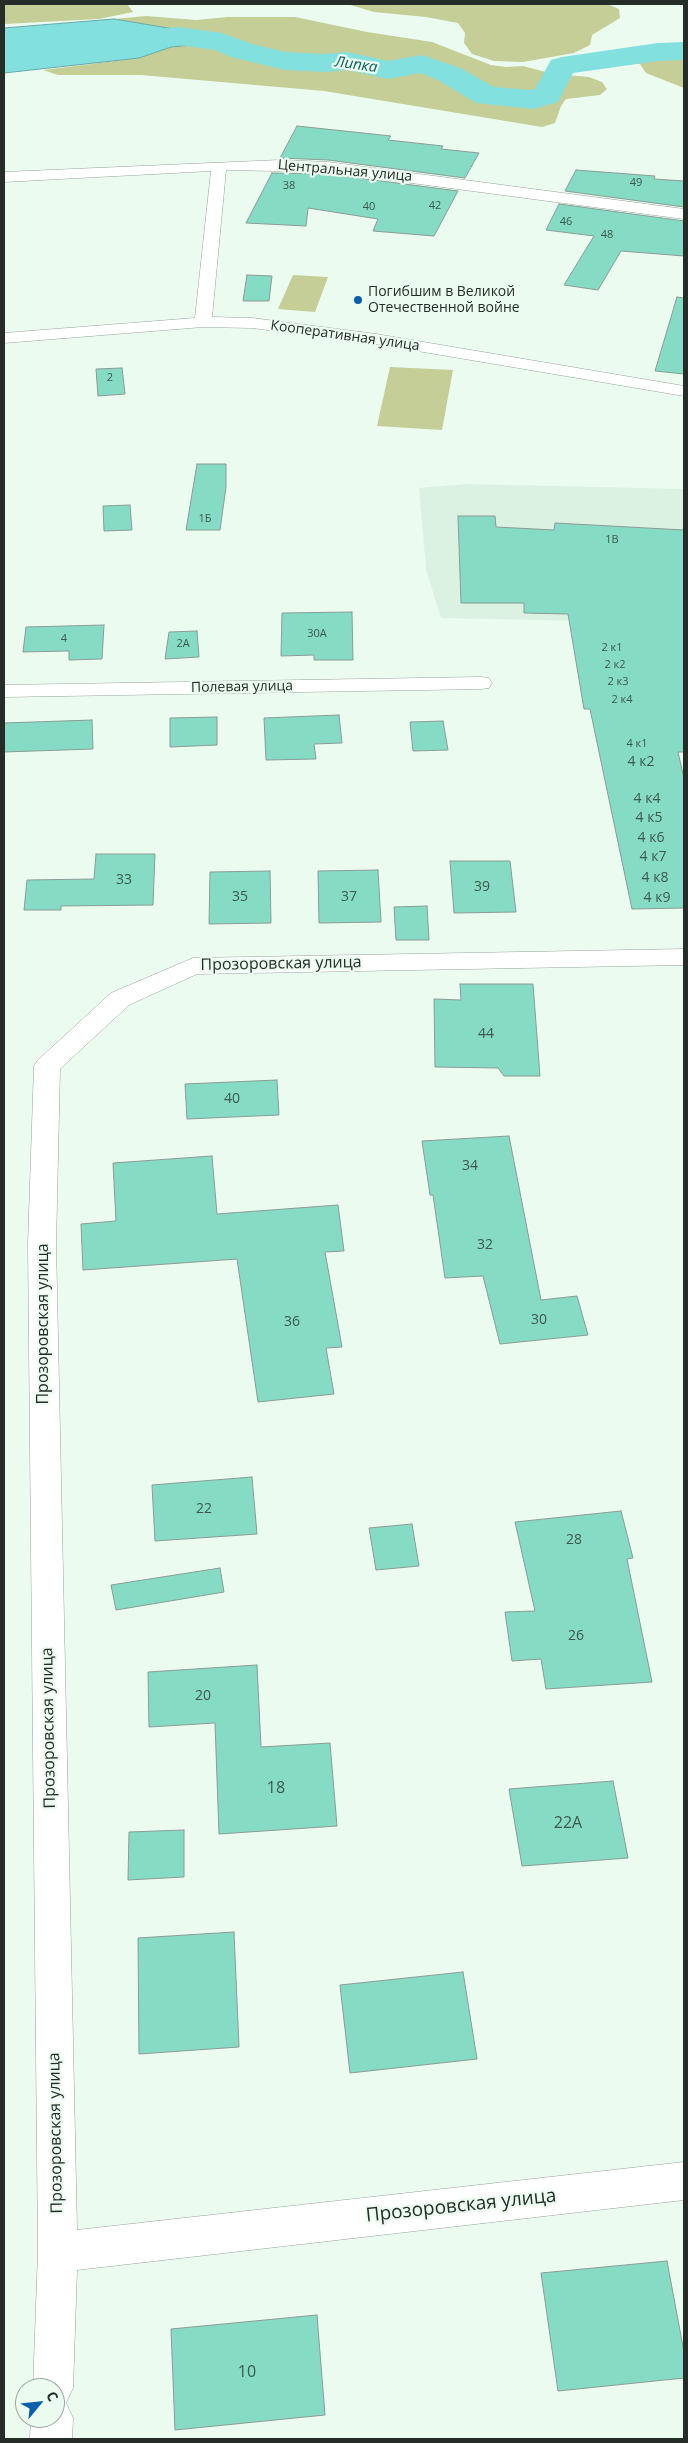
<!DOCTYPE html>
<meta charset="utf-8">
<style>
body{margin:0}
#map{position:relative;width:688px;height:2443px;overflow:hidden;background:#ebfbf0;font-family:"Open Sans",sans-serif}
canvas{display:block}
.frame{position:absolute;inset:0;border:5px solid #262c27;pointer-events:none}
.north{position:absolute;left:15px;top:2378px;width:50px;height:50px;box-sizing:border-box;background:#ebfbf0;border:1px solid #9ca8a0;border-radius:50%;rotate:62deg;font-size:14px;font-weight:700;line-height:20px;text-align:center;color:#262c27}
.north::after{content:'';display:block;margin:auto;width:18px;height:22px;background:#085fac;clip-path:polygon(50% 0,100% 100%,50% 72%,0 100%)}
</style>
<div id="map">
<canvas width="688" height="2443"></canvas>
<div class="frame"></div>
<div class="north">С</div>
</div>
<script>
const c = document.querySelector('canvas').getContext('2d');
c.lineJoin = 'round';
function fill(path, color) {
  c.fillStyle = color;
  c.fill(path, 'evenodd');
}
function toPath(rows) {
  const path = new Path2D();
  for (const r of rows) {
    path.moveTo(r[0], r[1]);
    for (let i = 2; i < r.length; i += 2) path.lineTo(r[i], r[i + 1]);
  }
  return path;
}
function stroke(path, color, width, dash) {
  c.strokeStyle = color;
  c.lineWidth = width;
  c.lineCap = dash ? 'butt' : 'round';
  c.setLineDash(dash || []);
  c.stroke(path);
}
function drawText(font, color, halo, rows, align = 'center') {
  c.font = font + ' "Open Sans",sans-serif';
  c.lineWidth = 4.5;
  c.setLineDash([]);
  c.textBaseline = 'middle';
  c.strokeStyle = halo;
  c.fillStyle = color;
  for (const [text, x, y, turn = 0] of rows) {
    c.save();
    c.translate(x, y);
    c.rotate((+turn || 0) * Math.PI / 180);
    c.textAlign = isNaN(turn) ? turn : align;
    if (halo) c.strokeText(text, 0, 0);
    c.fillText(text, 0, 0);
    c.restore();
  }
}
fill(toPath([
 [466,484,684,489,684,623,441,618,426,569,419,488]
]), '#dbf2e2');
fill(toPath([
 [4,4,127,4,133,12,99,19,4,24],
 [347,4,607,4,619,9,620,18,592,35,590,45,574,53,523,62,494,61,472,54,464,43,465,33,458,23,426,17,374,12],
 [146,16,196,20,228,17,295,17,367,32,432,42,491,65,506,67,523,66,553,74,589,77,602,82,607,89,600,95,566,99,561,106,555,123,542,127,324,91,141,75,58,75,43,70,139,58,171,47,220,42,192,32,114,19],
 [684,43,684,88,646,73,640,64,607,64,591,56,625,48,651,48],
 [293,275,328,277,315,312,278,309],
 [390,367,453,370,442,430,377,426]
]), '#c4ce96');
const water = toPath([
 [114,19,192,32,222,42,171,47,139,58,4,73,4,28,114,19]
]);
fill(water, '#82e0df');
stroke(water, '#66aaa8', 1);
fill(toPath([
 [179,27,222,33,252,44,285,52,326,54,347,52,388,61,422,55,460,68,494,87,530,90,535,89,551,60,562,57,658,43,684,42,684,60,658,61,573,73,558,102,533,109,476,103,438,80,420,73,388,79,347,70,326,72,285,70,231,57,215,50,179,45,4,59,4,41,179,27]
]), '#82e0df');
const building = toPath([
 [297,126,391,136,388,140,443,146,441,149,479,153,465,178,328,160,280,158,297,126],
 [576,170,655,176,654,179,684,181,684,207,565,191,576,170],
 [272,173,328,174,458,191,434,236,373,231,378,219,308,208,306,226,246,223,272,173],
 [559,204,684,221,684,256,621,251,598,290,564,285,594,236,546,230,559,204],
 [247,275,272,276,269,301,243,301,247,275],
 [677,297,684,298,684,374,655,371,677,297],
 [122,368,125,394,98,396,96,369,122,368],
 [197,464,226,464,226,487,220,530,186,530,197,464],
 [130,505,132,530,104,531,103,506,130,505],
 [458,516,495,516,496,527,554,530,555,523,684,530,684,752,678,752,684,778,684,908,632,909,590,709,584,709,568,614,524,613,524,603,461,603,458,516],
 [352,612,353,660,314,660,314,655,281,656,282,613,352,612],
 [104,625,102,659,69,660,69,651,23,652,26,627,104,625],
 [197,631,199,657,165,659,169,632,197,631],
 [339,715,342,743,314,744,316,759,266,760,264,718,339,715],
 [217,717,217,745,170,747,170,718,217,717],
 [92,720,93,749,4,752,4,723,92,720],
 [443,721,448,750,413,751,410,722,443,721],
 [96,854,155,854,153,905,61,906,61,910,24,910,27,880,94,879,96,854],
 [450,861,510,861,516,912,454,913,450,861],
 [378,870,381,922,319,923,318,871,378,870],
 [270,871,271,923,209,924,210,872,270,871],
 [427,906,429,940,396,940,394,907,427,906],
 [460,984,533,984,540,1076,504,1076,498,1068,435,1067,434,999,461,1000,460,984],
 [277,1080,279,1115,187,1119,185,1084,277,1080],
 [509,1136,541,1300,577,1296,588,1335,500,1344,483,1276,445,1278,433,1195,430,1195,422,1141,509,1136],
 [212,1156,217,1214,338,1205,344,1251,325,1252,342,1347,326,1348,334,1394,258,1402,237,1259,83,1270,81,1224,116,1221,113,1163,212,1156],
 [252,1477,257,1534,155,1541,152,1485,252,1477],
 [621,1511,633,1558,627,1559,652,1682,546,1689,541,1659,512,1661,505,1612,535,1611,515,1522,621,1511],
 [412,1524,419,1566,376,1570,369,1528,412,1524],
 [220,1568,224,1592,116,1610,111,1585,220,1568],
 [257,1665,261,1747,330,1743,337,1826,219,1834,215,1723,149,1727,148,1672,257,1665],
 [613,1781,628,1858,522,1866,509,1789,613,1781],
 [184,1830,184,1877,128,1880,129,1832,184,1830],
 [234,1932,239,2047,139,2054,138,1938,234,1932],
 [463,1972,477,2059,350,2073,340,1985,463,1972],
 [667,2261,684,2352,684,2378,558,2391,541,2273,667,2261],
 [317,2315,325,2415,175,2430,171,2329,317,2315]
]);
fill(building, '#86dbc4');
stroke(building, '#8a9c96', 1);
const minor = toPath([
 [280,160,328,162,684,209,684,219,328,172,226,170,212,317,252,318,376,334,684,386,684,396,376,344,252,328,203,327,4,343,4,333,195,318,211,171,4,182,4,172,280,160],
 [481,677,489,678,492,683,489,688,481,689,4,697,4,685,481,677],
 [684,949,684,965,197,974,129,1005,60,1069,56,1244,77,2230,684,2162,684,2200,77,2270,73,2388,66,2403,73,2418,72,2439,30,2439,31,2418,55,2418,55,2388,33,2388,38,2252,28,1244,34,1066,38,1060,111,993,193,958,684,949]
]);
stroke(minor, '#95a499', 1);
fill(minor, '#fff');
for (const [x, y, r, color] of [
 [358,300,5,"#085fac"]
]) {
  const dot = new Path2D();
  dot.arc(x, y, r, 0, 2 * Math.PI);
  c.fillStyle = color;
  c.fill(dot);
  stroke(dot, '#ebfbf0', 2);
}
drawText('11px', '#3e584e', null, [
 ["49",636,183],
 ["38",289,186],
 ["42",435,206],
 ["40",369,207],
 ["46",566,222],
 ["48",607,235],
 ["2",110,378],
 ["1Б",205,519],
 ["1В",612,540],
 ["30А",317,634],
 ["4",64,639],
 ["2А",183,644],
 ["2 к1",612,648],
 ["2 к2",615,665],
 ["2 к3",618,682],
 ["2 к4",622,700],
 ["4 к1",637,744]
]);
drawText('14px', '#262c27', '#ebfbf0', [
 ["Центральная улица",345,171,5],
 ["Кооперативная улица",345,336,8],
 ["Полевая улица",242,687,-1]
]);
drawText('14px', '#262c27', '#ebfbf0', [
 ["Погибшим в Великой",368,292],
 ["Отечественной войне",368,308]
], 'left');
drawText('14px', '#3e584e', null, [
 ["4 к2",641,762],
 ["4 к4",647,799],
 ["4 к5",649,818],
 ["4 к6",651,838],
 ["4 к7",653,857],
 ["4 к8",655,878],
 ["33",124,880],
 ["39",482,887],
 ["35",240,897],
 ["37",349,897],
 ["4 к9",657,898],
 ["44",486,1034],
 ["40",232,1099],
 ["34",470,1166],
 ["32",485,1245],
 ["30",539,1320],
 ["36",292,1322],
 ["22",204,1509],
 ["28",574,1540],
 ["26",576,1636],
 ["20",203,1696]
]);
drawText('italic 15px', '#0f6160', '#ebfbf0', [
 ["Липка",356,65,8]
]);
drawText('16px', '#262c27', '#ebfbf0', [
 ["Прозоровская улица",281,964,-1],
 ["Прозоровская улица",43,1324,-90],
 ["Прозоровская улица",49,1728,-91],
 ["Прозоровская улица",56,2133,-91]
]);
drawText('16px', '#3e584e', null, [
 ["18",276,1788],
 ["22А",568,1823],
 ["10",247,2372]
]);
drawText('19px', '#262c27', '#ebfbf0', [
 ["Прозоровская улица",461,2206,-6]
]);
</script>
